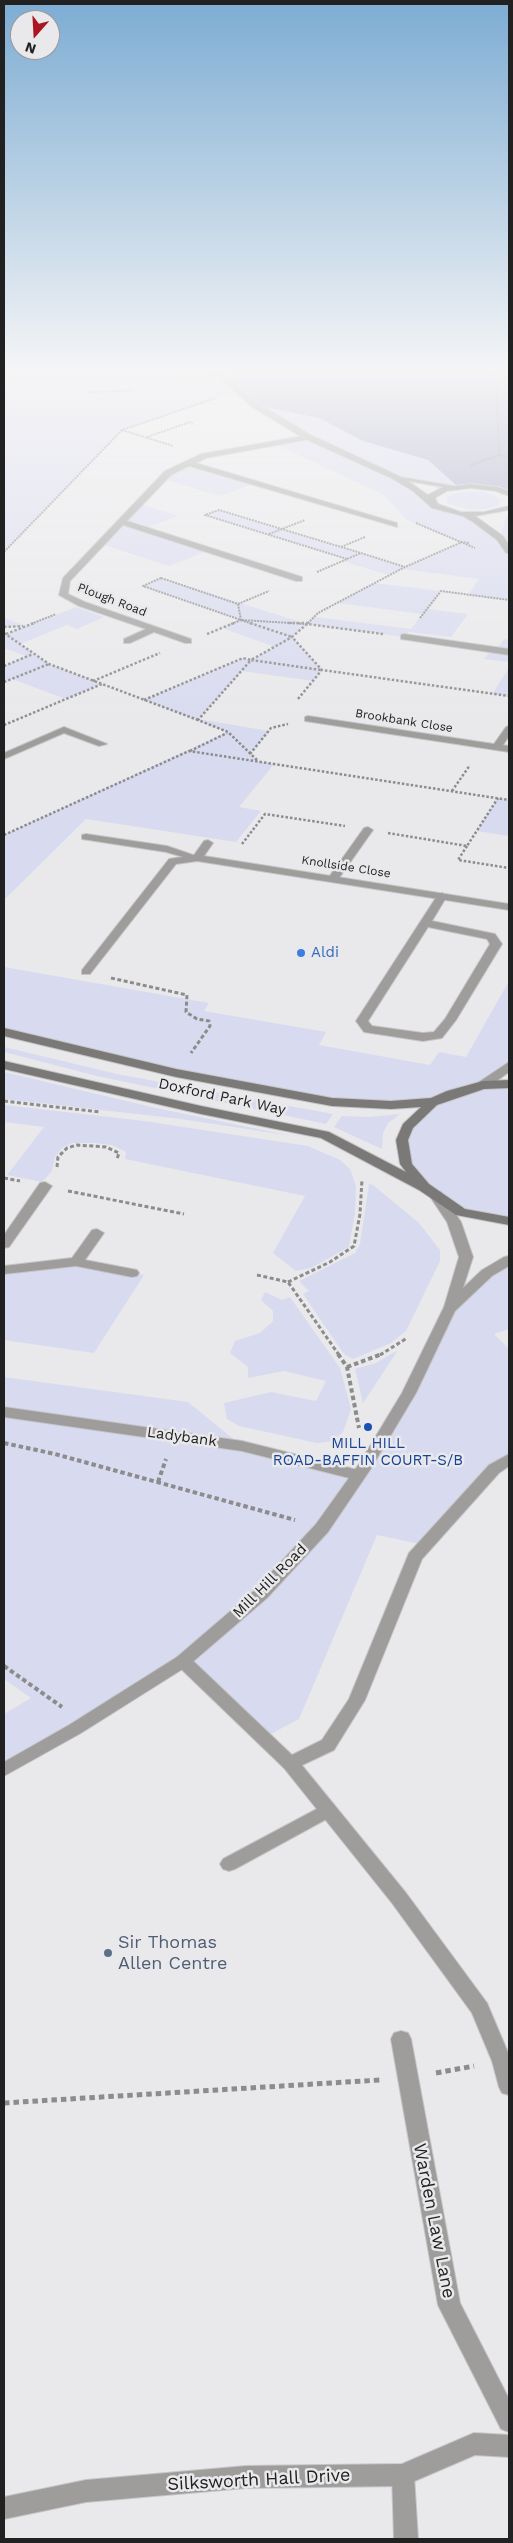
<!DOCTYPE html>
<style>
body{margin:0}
#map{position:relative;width:513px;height:2543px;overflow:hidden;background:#e9e9eb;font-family:"Work Sans",sans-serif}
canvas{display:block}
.frame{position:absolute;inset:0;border:5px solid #212122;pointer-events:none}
.north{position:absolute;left:10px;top:10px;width:50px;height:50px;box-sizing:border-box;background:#e9e9eb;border:1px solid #99999b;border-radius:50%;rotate:199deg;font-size:14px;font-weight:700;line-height:20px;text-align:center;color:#212122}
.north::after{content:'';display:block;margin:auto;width:18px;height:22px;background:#aa1520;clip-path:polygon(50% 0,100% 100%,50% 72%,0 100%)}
</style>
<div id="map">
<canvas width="513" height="2543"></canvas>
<div class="frame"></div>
<div class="north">N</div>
</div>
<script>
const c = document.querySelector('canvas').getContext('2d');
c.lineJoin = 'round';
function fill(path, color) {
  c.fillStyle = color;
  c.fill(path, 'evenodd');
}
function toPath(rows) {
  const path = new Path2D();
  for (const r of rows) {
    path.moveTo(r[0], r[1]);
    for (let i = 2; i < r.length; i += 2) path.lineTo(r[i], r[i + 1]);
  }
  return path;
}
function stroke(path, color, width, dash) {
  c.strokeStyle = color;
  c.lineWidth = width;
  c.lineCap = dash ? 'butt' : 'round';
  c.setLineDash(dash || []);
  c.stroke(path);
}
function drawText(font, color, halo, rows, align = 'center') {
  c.font = font + ' "Work Sans",sans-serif';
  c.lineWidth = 5;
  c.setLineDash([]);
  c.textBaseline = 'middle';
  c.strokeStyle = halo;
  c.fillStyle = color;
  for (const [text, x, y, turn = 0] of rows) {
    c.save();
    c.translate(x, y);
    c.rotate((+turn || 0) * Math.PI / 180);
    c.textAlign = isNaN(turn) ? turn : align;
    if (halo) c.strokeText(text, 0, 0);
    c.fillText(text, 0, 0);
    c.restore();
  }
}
fill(toPath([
 [4,371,216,371,238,391,122,430,4,552],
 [255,405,319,418,363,441,428,460,457,486,440,489,397,477,431,504,446,512,473,518,500,538,506,517,509,515,509,600,468,595,479,579,401,569,389,575,342,561,346,559,205,515,219,510,405,567,461,543,407,520,384,495,273,443,307,437],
 [188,463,255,483,221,496,162,479],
 [469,491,484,492,496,496,501,501,497,506,485,509,470,510,447,503,447,497,455,493],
 [139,504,178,516,144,529,210,550,169,566,101,544],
 [161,578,307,624,315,617,411,629,422,614,337,603,375,583,441,591,428,609,468,614,451,637,409,632,404,637,307,624,292,637,322,670,313,681,242,671,198,719,269,731,250,754,258,761,274,764,239,807,261,811,236,842,86,819,4,900,4,835,227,732,144,700,243,658,251,660,275,647,222,628,240,619,143,586],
 [76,607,104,617,77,629,67,625,20,644,49,664,102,684,66,699,12,679,4,682,4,666,26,656,4,648,4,633,6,634,24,627,4,627,4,618,26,626],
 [504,639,509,640,509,662,484,659,492,649,496,650],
 [509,668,509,696,492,694],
 [498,798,509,800,509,836,477,831],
 [4,967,209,1003,204,1011,326,1032,319,1045,430,1065,439,1052,466,1057,509,981,509,1066,484,1085,509,1084,509,1221,461,1212,406,1164,402,1140,432,1103,332,1102,35,1041,4,1032],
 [4,1047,117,1074,333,1114,326,1124,97,1076,4,1052],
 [4,1072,156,1108,292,1136,181,1119,4,1099],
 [4,1105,144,1121,308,1146,340,1160,350,1169,356,1186,355,1213,349,1247,311,1268,296,1271,273,1253,305,1196,125,1159,126,1152,112,1145,94,1143,72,1143,62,1148,55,1157,52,1171,42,1182,7,1175,44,1127,4,1122],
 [400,1114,388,1123,383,1133,382,1149,334,1127,342,1116,369,1117],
 [369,1184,373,1185,419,1223,440,1250,440,1261,406,1331,391,1343,353,1359,344,1354,303,1294,309,1291,299,1281,355,1253,360,1244],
 [509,1260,509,1329,494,1334,509,1349,509,1459,494,1469,425,1545,377,1535,299,1719,263,1738,183,1661,75,1729,4,1770,4,1714,31,1698,4,1679,4,1377,188,1402,242,1446,357,1475,446,1315,487,1273],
 [76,1262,144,1275,94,1353,4,1340,4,1270],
 [265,1292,282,1300,290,1297,340,1368,351,1409,343,1432,333,1441,317,1443,239,1426,227,1419,224,1403,271,1392,316,1401,326,1381,284,1371,248,1378,248,1367,230,1353,235,1341,260,1333,273,1321,273,1311,261,1300],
 [398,1350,363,1403,355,1369,376,1363]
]), '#d8daef');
fill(toPath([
 [216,371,509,371,509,490,457,486,428,460,363,441,319,418,255,405]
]), '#a0a3c4');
const service = toPath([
 [218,372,220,375,182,379,179,377,218,372],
 [368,827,373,830,337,881,329,881,329,877,364,828,368,827],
 [86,834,167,846,202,858,197,861,166,852,82,839,82,835,86,834],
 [442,893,447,896,432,921,495,934,502,944,456,1020,442,1038,423,1041,364,1032,356,1021,437,896,442,893],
 [428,927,487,939,490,944,445,1019,434,1032,423,1033,372,1026,368,1021,428,927],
 [45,1182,52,1186,9,1247,4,1248,4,1235,40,1183,45,1182],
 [97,1229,104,1233,85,1260,137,1270,139,1273,137,1276,132,1277,76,1266,4,1274,4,1266,72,1258,92,1230,97,1229],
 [290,1756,296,1758,406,1893,487,2003,509,2055,509,2095,502,2093,499,2087,492,2061,472,2013,392,1903,284,1768,281,1763,284,1758,290,1756],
 [403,2464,411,2467,414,2475,418,2539,394,2539,392,2475,395,2467,403,2464]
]);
const minor = toPath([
 [308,435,312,437,311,439,206,458,196,463,397,523,397,527,189,466,171,475,127,521,302,577,302,581,296,581,123,525,70,581,68,594,85,602,191,639,191,643,185,643,154,632,130,643,124,643,124,639,146,629,79,606,59,595,63,578,165,471,201,454,308,435],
 [404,634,509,649,509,655,401,639,401,635,404,634],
 [308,716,494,744,506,727,509,726,509,736,503,745,509,746,509,752,305,721,305,717,308,716],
 [64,727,107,744,99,746,64,733,4,759,4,753,64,727],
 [208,840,213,843,204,856,509,904,509,910,197,861,176,864,90,974,82,974,82,970,169,859,194,855,204,841,208,840],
 [4,1407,242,1441,362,1471,365,1475,362,1479,357,1480,242,1451,4,1417,4,1407],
 [509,1454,509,1466,499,1473,422,1559,365,1700,334,1750,296,1768,290,1770,284,1768,177,1665,175,1661,177,1657,183,1655,189,1657,292,1755,322,1740,349,1699,409,1553,489,1465,509,1454],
 [328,1803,334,1805,337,1810,334,1815,235,1869,229,1871,223,1869,220,1864,223,1859,328,1803],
 [401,2031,408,2033,411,2039,460,2303,509,2399,509,2432,501,2429,438,2305,391,2039,394,2033,401,2031],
 [474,2433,509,2435,509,2457,475,2455,403,2486,246,2488,86,2502,4,2519,4,2497,86,2480,246,2466,402,2464,474,2433]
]);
const tertiary = toPath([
 [213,371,220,371,258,403,311,435,401,477,454,486,471,484,498,487,509,491,509,496,496,491,471,488,447,491,435,498,438,504,461,512,484,512,509,506,509,510,475,516,503,536,509,545,509,553,506,553,497,540,473,522,463,516,432,508,413,491,391,478,305,439,252,407,213,371],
 [408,481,443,487,428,495,408,481],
 [509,1062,509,1072,487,1088,479,1088,477,1085,479,1082,509,1062],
 [436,1191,441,1192,461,1222,473,1257,463,1288,482,1270,504,1257,509,1256,509,1266,492,1276,455,1311,416,1393,370,1470,328,1532,267,1598,189,1665,81,1733,4,1776,4,1762,69,1725,177,1657,255,1590,316,1524,359,1464,402,1393,444,1307,459,1257,447,1222,429,1195,436,1191]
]);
const secondary = toPath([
 [4,1028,176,1069,332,1098,391,1101,431,1098,447,1091,483,1081,509,1080,509,1088,484,1089,437,1105,413,1128,408,1140,412,1164,429,1184,465,1209,509,1217,509,1225,456,1215,419,1190,321,1138,201,1114,4,1069,4,1061,201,1106,329,1132,406,1172,400,1164,396,1140,403,1124,421,1107,391,1109,332,1106,176,1077,4,1036,4,1028]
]);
stroke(service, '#c5c5c7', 2);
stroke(minor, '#c5c5c7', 2);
stroke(tertiary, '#c5c5c7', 2);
stroke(secondary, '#c5c5c7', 2);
stroke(toPath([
 [88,392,129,391],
 [122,430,173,446],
 [147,437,190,422,193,424],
 [499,455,509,457],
 [471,465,499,455,496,371],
 [416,523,475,548],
 [269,534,305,520],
 [341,547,365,537],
 [4,552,122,430,216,398],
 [347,559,205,515,219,510,361,553],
 [317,572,361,553,405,567],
 [161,578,238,604,241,620,143,586,161,578],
 [238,604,269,591],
 [420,618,441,591,509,600],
 [241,620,253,624],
 [31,624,56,614],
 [231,624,241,620,307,624,318,613,405,567,462,542,469,543]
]), '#8c8c8d', 2, [2, 1]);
stroke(toPath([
 [250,623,292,637],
 [288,623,308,623],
 [4,627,23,626],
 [4,633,49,664,198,720],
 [6,634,34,623],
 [207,634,234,623],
 [383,634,307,624,292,637,322,670,509,696],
 [4,666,33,654],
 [93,681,160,653],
 [4,682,49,664],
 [298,699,321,671],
 [144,700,243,658,251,660,292,637],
 [4,725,102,684],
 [190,751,227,733],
 [250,754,271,728,288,724],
 [257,760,228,732,198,720,251,660,321,670],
 [452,791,470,765],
 [388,833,467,846,498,798],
 [4,835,189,751,509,800],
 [242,844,265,814,345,826],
 [467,846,458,860,509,868]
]), '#8c8c8d', 2.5, [2.5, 2]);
stroke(toPath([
 [111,978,187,995,186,1012,197,1019,209,1021,210,1026,191,1053],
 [4,1101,100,1112],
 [57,1167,58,1157,67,1148,77,1145,106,1147,119,1153,117,1159],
 [4,1178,20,1181],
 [68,1191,184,1214],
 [257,1275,288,1282,339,1355],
 [288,1282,330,1262,354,1246,360,1214,362,1179],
 [380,1355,407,1338]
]), '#8c8c8d', 3, [4, 2.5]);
stroke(toPath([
 [338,1354,347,1367,359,1428],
 [347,1367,382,1354],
 [4,1443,55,1454,295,1520],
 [158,1482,166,1459],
 [4,1666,62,1707]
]), '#8c8c8d', 4, [4.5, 3]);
stroke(toPath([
 [436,2073,474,2066],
 [4,2103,380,2080]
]), '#8c8c8d', 5, [5.5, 4]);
fill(service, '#9e9d9c');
fill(minor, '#9e9d9c');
fill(tertiary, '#9e9d9c');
fill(secondary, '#7a7978');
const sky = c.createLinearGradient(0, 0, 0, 727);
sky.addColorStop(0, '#7dacd3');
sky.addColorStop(0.51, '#f5f5f6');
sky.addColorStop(1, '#f5f5f600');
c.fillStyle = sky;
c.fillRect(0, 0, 513, 727);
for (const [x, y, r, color] of [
 [301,953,5,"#3f7fe0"],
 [368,1427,5,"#1a4fb4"],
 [108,1953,5,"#5c6f8a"]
]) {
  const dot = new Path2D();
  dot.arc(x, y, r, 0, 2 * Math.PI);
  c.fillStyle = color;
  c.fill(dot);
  stroke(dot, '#e9e9eb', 2);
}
drawText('12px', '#212122', '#e9e9eb', [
 ["Plough Road",112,600,21],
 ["Brookbank Close",404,721,9],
 ["Knollside Close",346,867,9]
]);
drawText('15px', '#366cbe', '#e9e9eb', [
 ["Aldi",311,953]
], 'left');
drawText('15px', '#212122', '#e9e9eb', [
 ["Doxford Park Way",222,1097,12],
 ["Ladybank",182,1437,8],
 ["Mill Hill Road",270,1581,-45]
]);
drawText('15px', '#164399', '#e9e9eb', [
 ["MILL HILL",368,1444],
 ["ROAD-BAFFIN COURT-S/B",368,1461]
]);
drawText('18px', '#4e5e75', '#e9e9eb', [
 ["Sir Thomas",118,1943],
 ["Allen Centre",118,1964]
], 'left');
drawText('18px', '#212122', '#e9e9eb', [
 ["Warden Law Lane",434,2221,79],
 ["Silksworth Hall Drive",259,2480,-3]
]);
</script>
